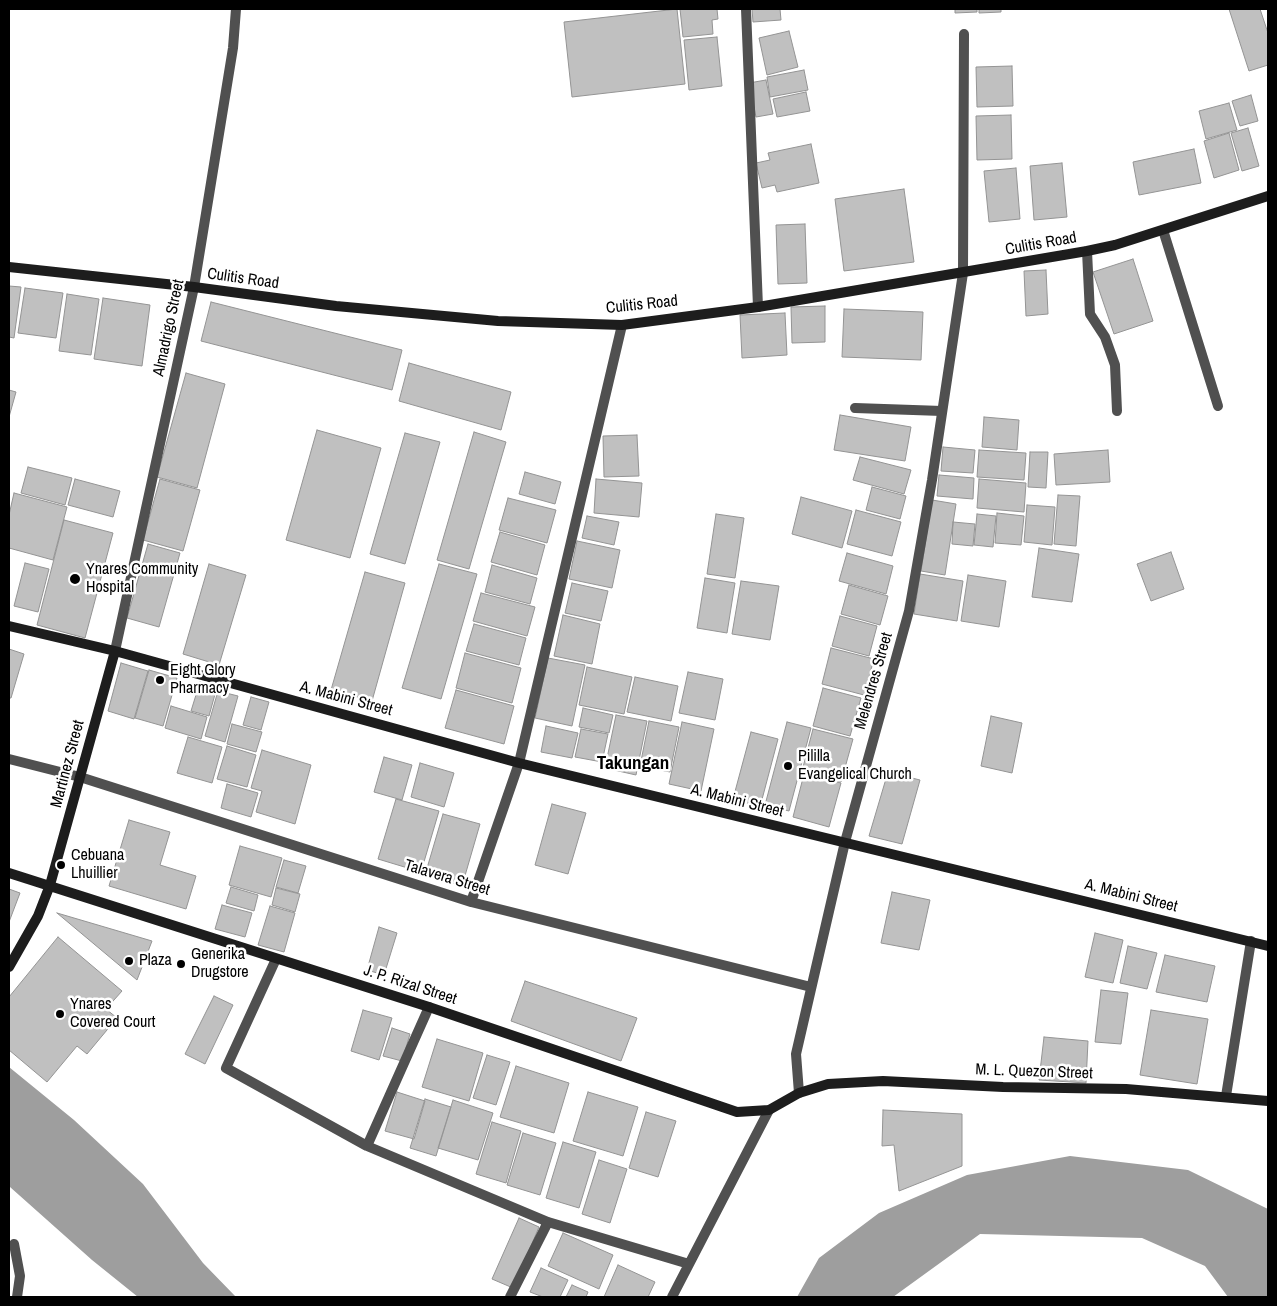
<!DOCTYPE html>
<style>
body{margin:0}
#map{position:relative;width:1277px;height:1306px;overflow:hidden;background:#fff;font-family:"Archivo Narrow",sans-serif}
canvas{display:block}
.frame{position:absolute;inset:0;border:10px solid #000;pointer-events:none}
</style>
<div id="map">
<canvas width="1277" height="1306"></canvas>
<div class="frame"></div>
</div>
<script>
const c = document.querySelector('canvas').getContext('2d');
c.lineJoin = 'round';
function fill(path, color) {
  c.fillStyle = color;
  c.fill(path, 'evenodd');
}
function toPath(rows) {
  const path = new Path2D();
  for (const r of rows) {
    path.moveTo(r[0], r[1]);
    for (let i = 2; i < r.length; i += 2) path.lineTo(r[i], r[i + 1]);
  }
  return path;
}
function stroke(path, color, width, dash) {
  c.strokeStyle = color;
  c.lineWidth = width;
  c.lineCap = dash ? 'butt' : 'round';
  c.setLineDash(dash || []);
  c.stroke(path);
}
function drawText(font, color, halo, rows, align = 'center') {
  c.font = font + ' "Archivo Narrow",sans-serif';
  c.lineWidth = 5;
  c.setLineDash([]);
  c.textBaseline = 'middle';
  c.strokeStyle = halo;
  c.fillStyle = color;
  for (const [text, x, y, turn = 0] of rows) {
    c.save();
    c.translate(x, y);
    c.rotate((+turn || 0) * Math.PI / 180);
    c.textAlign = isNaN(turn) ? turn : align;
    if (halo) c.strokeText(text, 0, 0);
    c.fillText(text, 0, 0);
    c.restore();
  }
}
fill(toPath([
 [9,1067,74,1120,143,1184,203,1263,236,1297,138,1297,92,1260,10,1187],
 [1070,1156,1188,1170,1268,1209,1268,1297,1228,1297,1205,1266,1142,1238,980,1234,893,1297,797,1297,819,1258,879,1213,967,1175]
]), '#9e9e9e');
const building = toPath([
 [677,9,685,84,572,97,564,22,677,9],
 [680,9,717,9,718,19,712,20,713,34,683,37,680,9],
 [752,9,780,9,781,20,753,22,752,9],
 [955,9,977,9,977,12,955,13,955,9],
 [979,9,1001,9,1001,12,979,13,979,9],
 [1229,9,1260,9,1268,33,1268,65,1249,71,1229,9],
 [789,31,798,67,767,75,759,38,789,31],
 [717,37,722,86,689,90,684,40,717,37],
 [1012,66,1013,106,977,107,976,67,1012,66],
 [804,70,808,90,770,97,767,77,804,70],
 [766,80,773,114,756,117,749,83,766,80],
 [806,92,810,111,777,117,773,99,806,92],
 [1251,95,1258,121,1240,126,1232,101,1251,95],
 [1229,103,1237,130,1206,139,1199,111,1229,103],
 [1011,115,1012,159,977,160,976,116,1011,115],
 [1248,128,1259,166,1242,171,1231,133,1248,128],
 [1229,133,1239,170,1214,178,1204,141,1229,133],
 [811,144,819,183,777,192,775,185,762,188,756,163,770,160,768,153,811,144],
 [1194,149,1201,183,1139,195,1133,162,1194,149],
 [1062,163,1067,217,1034,220,1030,166,1062,163],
 [1016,168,1020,219,989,222,984,171,1016,168],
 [904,189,914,262,844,271,835,199,904,189],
 [805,224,807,283,778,284,776,225,805,224],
 [1133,259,1153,321,1114,334,1093,272,1133,259],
 [1046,270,1048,314,1026,316,1024,271,1046,270],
 [9,286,21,287,14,338,9,337,9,286],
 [25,288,63,293,56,338,18,333,25,288],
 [67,294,99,299,91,355,59,351,67,294],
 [103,298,150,305,142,366,94,359,103,298],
 [211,302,402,350,392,390,201,341,211,302],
 [825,306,825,342,792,343,791,307,825,306],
 [844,309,923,312,921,360,842,357,844,309],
 [785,313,787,355,742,358,740,315,785,313],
 [409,363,511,392,501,430,399,401,409,363],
 [186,373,225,384,197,488,157,477,186,373],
 [9,390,16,392,9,417,9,390],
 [840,415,911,427,905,461,834,450,840,415],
 [984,417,1019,420,1017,450,982,447,984,417],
 [317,430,381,448,350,558,286,540,317,430],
 [474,432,506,442,469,569,437,560,474,432],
 [405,433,440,442,405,564,370,554,405,433],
 [637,435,639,476,604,477,603,436,637,435],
 [943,447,975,450,973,473,941,471,943,447],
 [979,450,1026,453,1024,480,977,477,979,450],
 [1108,450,1110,482,1056,485,1054,454,1108,450],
 [1030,452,1048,452,1046,488,1028,487,1030,452],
 [860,457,911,470,904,494,853,480,860,457],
 [28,467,72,478,65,505,21,493,28,467],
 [525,472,561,482,555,504,519,494,525,472],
 [939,475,974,478,973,499,937,496,939,475],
 [75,479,120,491,113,517,68,505,75,479],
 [160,479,200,490,183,551,143,540,160,479],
 [596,479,642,483,639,517,594,513,596,479],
 [979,479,1026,483,1024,512,977,508,979,479],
 [872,487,906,496,900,519,866,510,872,487],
 [14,493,67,507,53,560,9,548,9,515,14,493],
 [1058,495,1080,496,1076,546,1054,544,1058,495],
 [801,497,852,511,842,548,792,534,801,497],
 [508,498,556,510,547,543,499,530,508,498],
 [932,500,956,504,945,575,921,571,932,500],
 [1027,505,1055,507,1052,545,1024,542,1027,505],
 [856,510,901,522,892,556,847,544,856,510],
 [997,513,1024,516,1021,545,995,543,997,513],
 [716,514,744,518,735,578,707,574,716,514],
 [977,514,996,516,993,547,974,545,977,514],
 [587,516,619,522,614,545,582,538,587,516],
 [64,520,113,533,85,638,37,625,64,520],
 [953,522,975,524,973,546,952,544,953,522],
 [500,532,545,545,537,575,491,562,500,532],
 [577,541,620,550,612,588,569,579,577,541],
 [148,544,180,553,159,627,127,618,148,544],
 [1039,548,1079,554,1072,602,1032,597,1039,548],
 [1171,552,1184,589,1151,601,1137,564,1171,552],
 [847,553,893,566,886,594,839,581,847,553],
 [25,563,49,569,38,612,14,606,25,563],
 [209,564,246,575,219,665,183,654,209,564],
 [439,564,477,574,441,699,402,688,439,564],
 [492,565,537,578,530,604,485,592,492,565],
 [365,572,405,583,372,701,331,690,365,572],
 [920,574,963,581,957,621,914,614,920,574],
 [968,575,1006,581,999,627,961,621,968,575],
 [705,578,735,583,727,633,697,628,705,578],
 [741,581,779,586,770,640,732,634,741,581],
 [572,583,608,591,601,621,565,613,572,583],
 [849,585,888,596,880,625,841,614,849,585],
 [481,593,535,607,527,636,473,621,481,593],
 [563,615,600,624,592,664,554,656,563,615],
 [840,616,877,626,869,656,832,646,840,616],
 [474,624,526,638,519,665,466,651,474,624],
 [831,648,874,659,864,695,822,684,831,648],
 [9,649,24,654,11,698,9,698,9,649],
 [465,653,521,668,512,703,456,688,465,653],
 [548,658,585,665,572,726,535,718,548,658],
 [121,663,148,671,134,719,108,711,121,663],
 [587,667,632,677,624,714,579,705,587,667],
 [149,670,177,678,163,726,135,718,149,670],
 [688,672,723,679,715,720,679,713,688,672],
 [635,677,678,686,671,721,627,712,635,677],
 [200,682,217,687,209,716,191,711,200,682],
 [823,688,861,698,850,736,813,726,823,688],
 [456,690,514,706,504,744,445,728,456,690],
 [218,691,238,696,225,742,205,736,218,691],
 [251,697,269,702,261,730,243,725,251,697],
 [171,706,207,717,201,739,165,728,171,706],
 [583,708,613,715,609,733,579,727,583,708],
 [616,715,647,721,636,775,605,768,616,715],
 [991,716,1022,723,1012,773,981,766,991,716],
 [649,721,679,727,670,772,640,766,649,721],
 [682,722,714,729,701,791,669,784,682,722],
 [787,722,811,728,789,811,765,805,787,722],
 [232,724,262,732,256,752,227,744,232,724],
 [546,726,578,733,572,758,541,752,546,726],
 [581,729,608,734,602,762,575,757,581,729],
 [813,729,853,739,841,782,802,771,813,729],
 [751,732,778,739,760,807,733,799,751,732],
 [188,737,222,747,212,783,177,773,188,737],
 [227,746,256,755,247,787,217,779,227,746],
 [262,750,311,765,295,824,256,812,262,791,251,788,262,750],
 [384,757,412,765,402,800,374,792,384,757],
 [420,763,454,773,444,807,411,797,420,763],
 [888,772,920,780,902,844,869,836,888,772],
 [804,774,841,783,829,827,793,817,804,774],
 [227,784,258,793,251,817,221,808,227,784],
 [396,799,439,811,421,872,378,859,396,799],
 [552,804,586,813,568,874,535,865,552,804],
 [443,814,480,824,462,886,425,875,443,814],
 [129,820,170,832,160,865,196,876,186,909,109,886,129,820],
 [240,846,282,858,271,897,229,885,240,846],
 [284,860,306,866,298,893,276,887,284,860],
 [231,887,258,895,254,911,226,903,231,887],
 [276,888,300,894,295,912,272,905,276,888],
 [9,889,20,893,9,922,9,889],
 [892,892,930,900,919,950,881,943,892,892],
 [222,905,252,913,245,937,215,929,222,905],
 [270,906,295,913,284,952,258,945,270,906],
 [57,913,152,941,137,980,57,913],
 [379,927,397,933,384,975,367,970,379,927],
 [1095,933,1123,940,1113,983,1085,977,1095,933],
 [58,937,122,991,106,1009,117,1018,87,1054,77,1046,47,1082,9,1050,9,997,58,937],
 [1128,946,1157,953,1147,989,1120,983,1128,946],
 [1165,955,1215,966,1207,1002,1156,992,1165,955],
 [525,981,637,1018,621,1061,511,1021,525,981],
 [1101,990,1128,993,1121,1044,1095,1042,1101,990],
 [214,996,233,1005,205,1064,185,1054,214,996],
 [363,1010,392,1018,379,1060,351,1051,363,1010],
 [1151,1010,1208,1019,1197,1084,1140,1075,1151,1010],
 [392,1028,410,1034,402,1061,383,1056,392,1028],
 [1044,1037,1088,1041,1086,1083,1039,1080,1044,1037],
 [437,1039,483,1053,469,1101,422,1087,437,1039],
 [487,1055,510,1062,496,1105,473,1098,487,1055],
 [516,1066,569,1083,554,1133,500,1117,516,1066],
 [397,1092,425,1101,414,1139,385,1131,397,1092],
 [588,1092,638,1107,623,1156,573,1141,588,1092],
 [425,1099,451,1107,436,1156,410,1148,425,1099],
 [453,1100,493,1113,478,1160,438,1148,453,1100],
 [883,1110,962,1114,962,1166,899,1191,894,1145,882,1146,883,1110],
 [646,1112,676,1121,658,1177,629,1168,646,1112],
 [492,1122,521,1131,506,1183,476,1174,492,1122],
 [523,1133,556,1143,540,1195,507,1185,523,1133],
 [563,1142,596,1152,579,1208,546,1198,563,1142],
 [599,1160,627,1169,610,1223,582,1214,599,1160],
 [519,1218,539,1227,513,1288,492,1279,519,1218],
 [563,1233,613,1255,599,1289,548,1266,563,1233],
 [618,1265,655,1282,648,1297,604,1297,618,1265],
 [541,1268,568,1280,560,1297,543,1297,530,1292,541,1268],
 [572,1285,588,1292,586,1297,566,1297,572,1285]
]);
fill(building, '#c0c0c0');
stroke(building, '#949494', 1);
stroke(toPath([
 [1163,230,1218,406],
 [1087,251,1090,314,1105,337,1115,365,1117,411],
 [855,408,942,411],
 [14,1244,20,1276,17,1297]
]), '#505050', 10);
stroke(toPath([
 [746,9,758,307],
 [115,651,194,287,233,48,236,9],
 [9,759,80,777,471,902,811,987],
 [471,902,519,763,622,325],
 [276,959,226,1068,367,1146,548,1222,689,1264],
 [799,1093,796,1054,845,842,909,611,932,480,963,273,964,34],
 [1226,1096,1251,941],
 [367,1146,429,1007],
 [510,1297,548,1222],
 [672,1297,769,1110]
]), '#505050', 10);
stroke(toPath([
 [9,267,194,287,336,306,498,321,622,325,758,307,1087,251,1115,245,1268,196],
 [9,626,115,651,519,763,1268,946],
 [9,873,429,1007,737,1112,769,1110,799,1093,828,1084,883,1081,1003,1087,1126,1089,1268,1101],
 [9,967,38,916,50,885,115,651]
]), '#1d1d1d', 10);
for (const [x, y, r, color] of [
 [75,579,6,"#000"],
 [160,680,5,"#000"],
 [788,766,5,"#000"],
 [61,865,5,"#000"],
 [129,961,5,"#000"],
 [181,964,5,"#000"],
 [60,1014,5,"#000"]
]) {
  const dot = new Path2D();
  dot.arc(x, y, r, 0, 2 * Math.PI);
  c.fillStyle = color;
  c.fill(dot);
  stroke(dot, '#fff', 2);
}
drawText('16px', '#000', '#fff', [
 ["Culitis Road",1041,244,-10],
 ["Culitis Road",243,279,8],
 ["Culitis Road",642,305,-6],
 ["Almadrigo Street",169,328,-78],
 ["Melendres Street",874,681,-74],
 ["A. Mabini Street",346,699,15],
 ["Martinez Street",68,764,-75],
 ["A. Mabini Street",737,801,14],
 ["Talavera Street",447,878,17],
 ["A. Mabini Street",1131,896,14],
 ["J. P. Rizal Street",410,985,18],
 ["M. L. Quezon Street",1034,1072,2]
]);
drawText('16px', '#000', '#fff', [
 ["Ynares Community",86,570],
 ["Hospital",86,588],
 ["Eight Glory",170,671],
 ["Pharmacy",170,689],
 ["Pililla",798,757],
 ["Evangelical Church",798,775],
 ["Cebuana",71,856],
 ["Lhuillier",71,874],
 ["Generika",191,955],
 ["Drugstore",191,973],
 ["Plaza",139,961],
 ["Ynares",70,1005],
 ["Covered Court",70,1023]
], 'left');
drawText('bold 19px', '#000', '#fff', [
 ["Takungan",633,764]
]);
</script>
